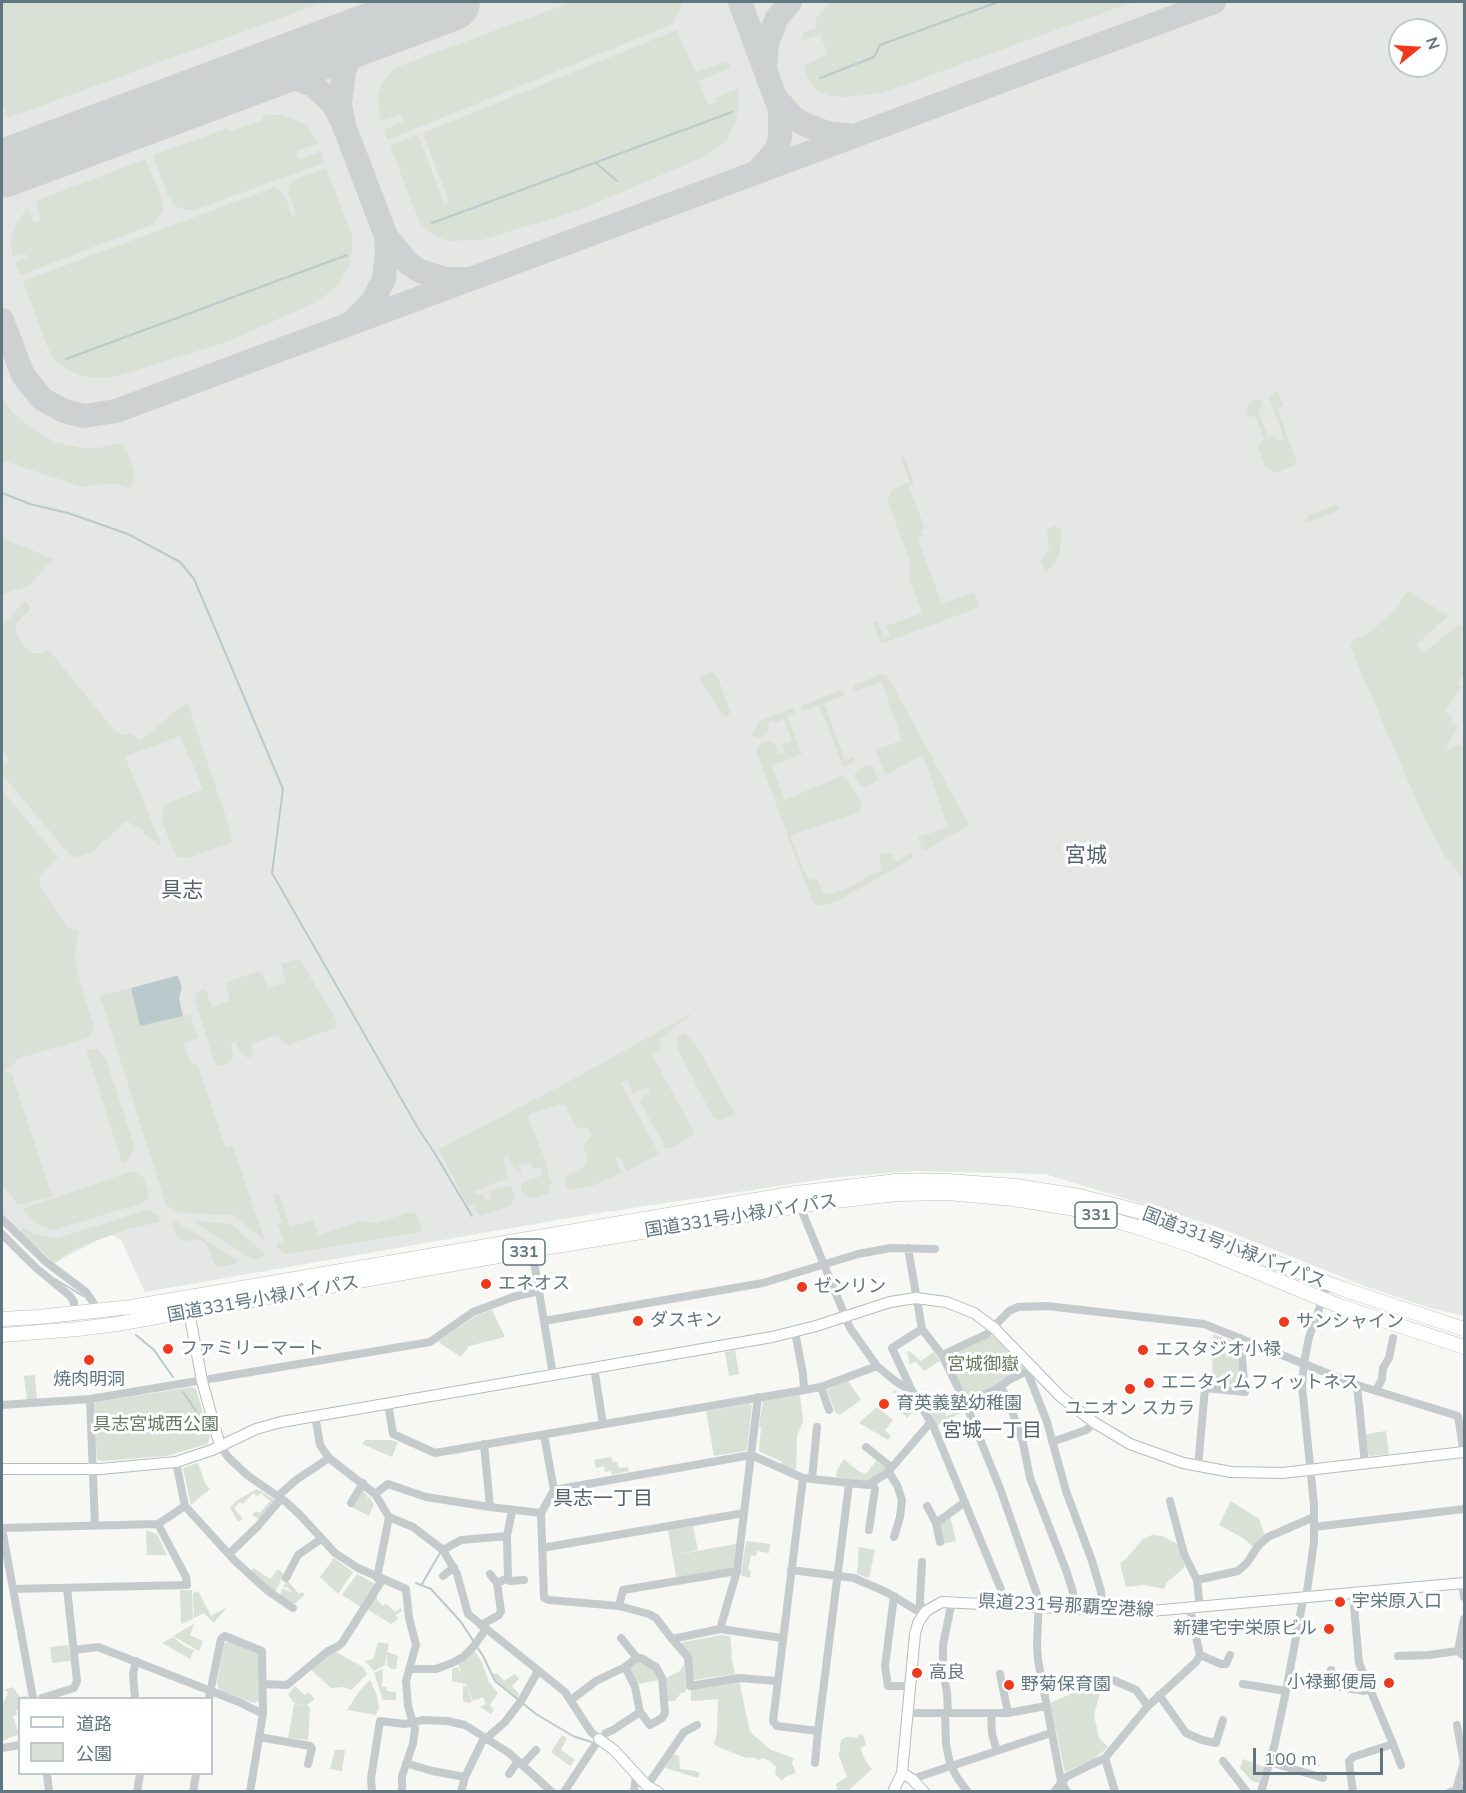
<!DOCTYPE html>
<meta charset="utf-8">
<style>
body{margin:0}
#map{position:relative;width:1466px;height:1793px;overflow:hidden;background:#f7f7f4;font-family:Mulish,"Noto Sans JP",sans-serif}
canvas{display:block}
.frame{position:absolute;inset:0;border:3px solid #607681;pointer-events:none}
.legend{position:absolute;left:18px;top:1697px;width:195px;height:78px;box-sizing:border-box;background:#fff;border:2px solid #bfc8cd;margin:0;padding:8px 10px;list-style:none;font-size:18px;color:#607681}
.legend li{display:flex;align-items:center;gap:12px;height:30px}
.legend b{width:30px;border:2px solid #bfc8cd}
.north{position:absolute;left:1388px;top:18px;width:60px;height:60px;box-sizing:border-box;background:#fff;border:2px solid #bfc8cd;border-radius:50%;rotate:72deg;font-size:16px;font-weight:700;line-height:24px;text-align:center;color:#607681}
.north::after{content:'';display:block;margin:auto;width:21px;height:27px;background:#ef391c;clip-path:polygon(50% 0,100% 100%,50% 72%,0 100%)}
.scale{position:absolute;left:1253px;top:1748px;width:130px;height:27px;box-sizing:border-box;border:3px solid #607681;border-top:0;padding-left:8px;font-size:18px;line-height:21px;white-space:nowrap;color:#607681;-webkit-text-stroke:4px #fff;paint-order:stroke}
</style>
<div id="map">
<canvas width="1466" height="1793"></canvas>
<div class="frame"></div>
<ul class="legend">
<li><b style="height:8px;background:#fff"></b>道路</li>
<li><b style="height:16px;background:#d9e0d5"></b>公園</li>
</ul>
<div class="north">N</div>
<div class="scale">100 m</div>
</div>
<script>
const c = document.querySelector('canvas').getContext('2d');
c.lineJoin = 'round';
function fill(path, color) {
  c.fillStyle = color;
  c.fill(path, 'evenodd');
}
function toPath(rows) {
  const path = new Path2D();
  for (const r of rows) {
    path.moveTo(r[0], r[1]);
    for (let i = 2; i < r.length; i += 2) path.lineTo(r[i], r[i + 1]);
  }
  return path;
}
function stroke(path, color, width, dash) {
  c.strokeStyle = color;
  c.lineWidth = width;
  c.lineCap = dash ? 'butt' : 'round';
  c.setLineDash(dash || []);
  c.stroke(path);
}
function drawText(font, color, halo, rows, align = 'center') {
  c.font = font + ' Mulish,"Noto Sans JP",sans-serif';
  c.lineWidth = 6;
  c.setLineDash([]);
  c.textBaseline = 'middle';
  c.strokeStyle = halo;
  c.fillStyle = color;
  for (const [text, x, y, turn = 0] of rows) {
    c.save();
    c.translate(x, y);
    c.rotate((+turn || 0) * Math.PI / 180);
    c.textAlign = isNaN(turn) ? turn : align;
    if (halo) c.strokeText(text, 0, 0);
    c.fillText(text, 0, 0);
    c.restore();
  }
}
fill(toPath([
 [2,2,1464,2,1464,1316,1430,1308,1365,1286,1215,1226,1045,1174,915,1171,838,1177,586,1215,145,1292,121,1240,109,1234,54,1263,2,1214],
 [1400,30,1436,30,1436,66,1400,66]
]), '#e5e7e5');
fill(toPath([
 [2,2,324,2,8,118,2,102],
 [572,2,683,2,673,24,387,140,384,130,404,121,400,114,381,121,378,106,378,94,383,81,392,71,402,65],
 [830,2,1133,2,882,93,846,97,829,96,815,89,807,78,804,65,828,54,820,35,801,41,803,32,817,28,815,20],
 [677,30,695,72,727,61,731,68,698,81,708,105,717,102,716,97,738,89,738,108,735,124,727,139,718,147,706,156,582,209,482,240,446,241,429,232,420,223,390,146,418,134,444,204,449,202,423,133],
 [267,115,283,115,307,125,318,144,296,151,298,160,321,152,324,163,194,210,185,210,175,206,168,196,153,155,228,128,229,132,263,120,262,116],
 [145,159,163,202,163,211,154,224,21,275,15,263,26,258,25,253,13,256,11,242,16,223,28,208,34,223,41,221,36,201],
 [326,168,352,235,352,251,348,267,341,281,332,291,314,303,227,342,114,377,98,378,82,376,68,370,55,360,47,346,23,281,275,187,285,196,292,216,296,214,288,192,289,185,293,180],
 [1278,390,1283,405,1277,408,1297,463,1294,466,1275,473,1266,468,1258,448,1258,445,1264,439,1255,416,1248,417,1246,410,1248,404,1253,399,1262,401,1262,407,1258,410,1268,437,1274,436,1277,441,1284,439,1269,397],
 [2,398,13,413,34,430,55,442,81,448,98,448,121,443,128,452,135,474,130,488,112,483,82,487,2,460],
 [904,457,914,484,909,486,925,529,921,530,923,536,918,539,942,604,974,592,980,607,881,644,873,622,877,621,884,638,890,636,886,626,922,613,909,579,909,560,888,501,889,495,892,490,910,482,901,458],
 [1335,505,1339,507,1338,511,1309,522,1306,521,1308,515],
 [1055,526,1060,528,1061,533,1060,551,1055,563,1045,573,1041,561,1049,548,1047,529],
 [2,538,53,559,29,586,3,594],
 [1409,591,1448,616,1416,645,1424,653,1459,624,1464,627,1464,672,1457,684,1461,687,1445,712,1453,717,1450,722,1458,727,1446,747,1450,750,1457,744,1464,748,1464,877,1463,879,1445,856,1424,818,1350,646,1351,643,1358,637,1363,637,1388,617,1400,604,1400,599],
 [24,601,31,608,15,624,18,637,26,649,32,653,40,653,48,649,115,731,124,735,131,733,141,740,187,702,230,829,232,842,189,858,178,857,173,850,161,818,164,805,203,789,180,736,125,757,162,847,144,834,143,830,126,821,93,851,77,858,69,854,2,774,2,767,9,761,2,746,2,630,5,623],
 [711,672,718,678,730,711,729,715,726,717,721,713,700,679,701,676],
 [883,674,888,677,969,825,927,850,922,849,918,837,948,827,923,755,885,775,876,750,902,740,882,682,857,690,853,690,854,685],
 [841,690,846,695,824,703,845,760,853,757,855,762,843,767,819,705,803,711,801,706],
 [793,708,795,713,787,717,802,754,772,766,785,800,841,776,846,777,861,803,860,812,790,835,806,876,811,880,817,878,822,891,828,895,846,889,882,869,879,857,881,854,891,853,897,861,911,853,912,857,913,858,841,899,826,905,817,905,812,901,756,750,760,744,770,741,775,744,779,754,785,752,782,745,792,741,784,719,774,723,773,720,767,723,769,730,764,735,757,738,752,735,759,721],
 [869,765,873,766,878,780,868,786,861,786,854,776,858,770],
 [2,790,58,858,39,876,40,887,68,928,79,931,75,957,79,978,94,1027,88,1038,20,1058,4,1072,12,1074,52,1196,18,1205,2,1184],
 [298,959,302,963,336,1020,337,1025,336,1028,287,1045,282,1042,279,1034,251,1044,253,1056,248,1058,241,1054,235,1041,231,1043,233,1059,229,1064,219,1066,214,1061,195,999,197,992,203,989,206,990,212,1007,230,1001,226,986,227,982,258,971,262,973,268,989,286,982,281,964],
 [131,988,141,1026,190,1014,198,1038,184,1043,191,1064,197,1063,226,1148,233,1146,265,1241,234,1215,180,1213,166,1205,100,996],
 [690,1014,691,1016,673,1027,668,1035,659,1039,661,1049,652,1055,695,1134,671,1148,666,1148,640,1102,643,1096,650,1092,648,1087,633,1094,627,1080,621,1083,659,1154,627,1171,620,1158,616,1158,621,1173,592,1186,568,1190,564,1178,586,1165,587,1157,583,1144,592,1136,588,1128,581,1129,576,1126,565,1105,559,1105,532,1113,528,1117,547,1164,548,1176,553,1183,548,1185,550,1193,536,1198,526,1196,521,1190,522,1183,543,1175,541,1167,533,1169,530,1162,519,1165,522,1173,516,1172,508,1156,503,1158,508,1178,474,1191,476,1195,483,1194,487,1201,490,1200,490,1191,509,1186,512,1188,515,1196,513,1202,509,1206,480,1216,473,1205,468,1206,439,1149,568,1082],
 [684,1033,695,1043,735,1114,723,1120,714,1119,678,1050,677,1036],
 [86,1049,98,1050,106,1059,135,1148,128,1161,122,1163],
 [132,1171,144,1178,149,1194,148,1199,142,1203,54,1230,37,1224,22,1209],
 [279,1194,290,1227,313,1220,318,1235,362,1221,377,1223,409,1212,417,1214,422,1229,421,1232,286,1254,280,1251,276,1244,284,1241,278,1224,282,1222,274,1196],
 [148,1210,157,1215,160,1222,131,1228,76,1248,54,1263,20,1232,24,1228,34,1234,57,1238],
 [175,1221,237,1260,237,1263,222,1267,215,1266,207,1245,201,1240,182,1241,177,1238,172,1224],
 [192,1221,231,1224,265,1254,260,1258,254,1260],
 [492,1310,505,1337,469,1346,461,1357,440,1343,439,1341,477,1315],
 [1213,1334,1235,1342,1241,1383,1235,1385,1212,1384],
 [990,1336,993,1336,1026,1369,999,1384,967,1396,949,1362,950,1354],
 [735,1350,739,1374,729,1376,725,1352],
 [909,1351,921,1361,934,1352,940,1361,924,1371,916,1362,910,1364,907,1352],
 [35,1375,37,1400,27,1400,24,1376],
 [848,1381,861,1400,840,1415,835,1412,827,1390],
 [192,1387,196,1389,210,1438,207,1444,167,1456,100,1461,97,1459,94,1405,97,1402],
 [895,1390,905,1398,914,1411,907,1418,896,1406,901,1400,893,1392],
 [800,1395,803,1421,797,1436,796,1470,781,1465,781,1461,760,1452,759,1449,761,1427,759,1426,763,1401],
 [957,1398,964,1411,935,1427,922,1404,930,1399,935,1409,941,1406,947,1416,959,1409,954,1400],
 [750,1404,752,1406,747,1449,745,1451,714,1456,706,1411],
 [877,1407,893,1420,885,1430,891,1436,888,1440,859,1423],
 [1386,1431,1389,1454,1370,1456,1368,1454,1366,1434],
 [365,1440,390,1440,398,1442,392,1457,362,1444],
 [611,1457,613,1462,617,1462,619,1468,628,1467,629,1471,612,1475,611,1471,605,1472,604,1466,596,1468,594,1460],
 [844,1459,858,1471,866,1474,876,1461,886,1468,867,1482,836,1477,837,1470],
 [198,1463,205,1483,210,1489,191,1505,183,1469,185,1467],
 [257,1489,275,1500,274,1502,260,1520,252,1515,256,1511,260,1513,270,1501,261,1493,257,1496,253,1493,243,1504,240,1502,234,1508,243,1519,238,1522,230,1508,236,1501],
 [362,1490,368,1496,365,1503,369,1496,374,1504,369,1516,352,1507],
 [1231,1501,1259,1519,1265,1536,1254,1548,1243,1538,1219,1525],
 [950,1516,956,1541,943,1544,938,1525],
 [693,1526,698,1550,675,1555,736,1544,734,1565,731,1569,676,1577,668,1530],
 [146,1530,157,1534,167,1555,147,1555],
 [1152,1535,1162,1536,1177,1544,1185,1567,1166,1583,1164,1589,1145,1585,1126,1587,1120,1563,1125,1560,1143,1539],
 [746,1541,770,1544,769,1553,757,1551,756,1556,751,1555,748,1570,751,1571,750,1578,742,1576,741,1574],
 [859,1547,875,1550,869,1578,857,1574],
 [334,1558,353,1572,338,1594,320,1577],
 [254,1568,270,1579,278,1569,284,1574,275,1592,251,1572],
 [357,1574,377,1585,361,1607,342,1595],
 [287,1580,299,1594,302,1592,305,1594,296,1603,293,1603,280,1596,282,1588,293,1593,288,1588,283,1587],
 [180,1590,192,1590,193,1619,181,1624],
 [198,1591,211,1616,227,1607,214,1623,204,1613,194,1618,193,1593],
 [377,1595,377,1600,383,1606,386,1604,395,1612,401,1608,402,1611,396,1615,398,1619,391,1624,367,1609],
 [194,1624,190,1635,203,1641,199,1651,173,1636],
 [722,1635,730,1636,732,1652,731,1656,735,1674,693,1680,681,1645,683,1642],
 [173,1637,184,1646,194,1650,190,1659,162,1643],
 [229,1641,257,1650,261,1655,261,1700,254,1703,219,1690,217,1683,224,1644],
 [378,1642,389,1644,387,1652,398,1656,396,1669,391,1669,387,1665,387,1653,385,1665,374,1671,365,1661,373,1659],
 [68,1645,71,1661,52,1663,50,1647],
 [475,1651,482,1662,489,1682,498,1693,490,1705,494,1710,491,1714,480,1707,486,1704,483,1697,473,1701,467,1687,472,1702,469,1703,463,1701,463,1686,467,1686,466,1684,452,1681,452,1669,457,1667,462,1675,458,1665],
 [331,1652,336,1652,363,1667,367,1674,351,1690,344,1687,331,1688,310,1669],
 [638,1661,652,1668,661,1680,637,1684,628,1668],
 [684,1664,686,1692,681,1693,675,1701,666,1701,664,1679,680,1671],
 [383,1669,382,1687,386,1687,387,1691,396,1692,396,1700,383,1700,374,1673],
 [497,1673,504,1681,515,1674,519,1679,512,1686,519,1694,517,1699,494,1679,493,1674],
 [1095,1675,1103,1682,1094,1715,1099,1738,1108,1747,1093,1760,1065,1772,1050,1703,1087,1687],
 [370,1680,377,1695,379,1708,376,1715,347,1710,360,1690],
 [739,1680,750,1732,771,1750,794,1758,792,1763,796,1773,785,1777,782,1781,775,1774,776,1767,770,1761,763,1758,759,1760,753,1757,746,1758,716,1746,714,1744,717,1733,718,1699,691,1701,691,1688],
 [295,1686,305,1695,308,1692,315,1699,307,1705,310,1708,308,1740,288,1738,294,1704,302,1705,294,1703,288,1695],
 [13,1687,20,1697,27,1696,27,1698,20,1698,19,1710,15,1711,18,1714,13,1716,19,1734,2,1741,2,1703,5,1700,8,1692,4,1690],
 [859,1734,863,1735,866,1745,860,1748,866,1762,872,1769,848,1791,837,1790,836,1784,847,1777,839,1756,841,1740,846,1737,857,1738],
 [562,1735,567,1738,561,1750,575,1760,570,1766,551,1752],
 [335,1750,345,1750,342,1771,330,1769],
 [673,1754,679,1756,680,1769,696,1771,700,1773,698,1778,665,1768],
 [1243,1759,1264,1767,1259,1783,1252,1781,1240,1768]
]), '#d9e0d5');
fill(toPath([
 [176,976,178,976,182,987,179,998,183,1016,140,1026,131,988]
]), '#bac9cb');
stroke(toPath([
 [820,78,874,57,880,45,998,2],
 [596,163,617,181],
 [432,223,732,112],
 [66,359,347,255],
 [2,493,30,504,68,513,128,534,180,562,194,579,283,789,272,873,418,1128,434,1152,472,1216],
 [55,1279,83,1296],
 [136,1335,154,1350,173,1377],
 [183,1392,201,1418],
 [416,1583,431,1589,461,1622,483,1656,495,1681,536,1714,573,1736,591,1742],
 [422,1584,440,1553]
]), '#bac9cb', 2);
stroke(toPath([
 [740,2,780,110,780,137,777,149,758,171],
 [765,68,767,43,772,30,777,18,790,2],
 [264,71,290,76,313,85,334,105,343,123,386,236,408,263,420,271,445,279,463,279],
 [776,98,794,118,806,125,830,134,848,135],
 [343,120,340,103,344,72,349,58,368,33],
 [355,319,372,302,384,279,387,252,386,236],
 [2,320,23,375,42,399,64,411,84,416,116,411,1214,2]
]), '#cdd1d2', 24);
stroke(toPath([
 [2,169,451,2]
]), '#cdd1d2', 58);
const secondary = toPath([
 [188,1306,202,1381,220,1446],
 [2,1469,100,1469,176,1462,212,1450,256,1429,281,1422,772,1337,816,1326,890,1302,916,1298,946,1302,974,1313,994,1328,1061,1397,1095,1423,1130,1444,1183,1463,1231,1472,1282,1473,1464,1452],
 [599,1739,614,1750,647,1786,658,1792],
 [902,1773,912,1779,924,1792],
 [893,1792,902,1773,915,1634,918,1623,926,1611,942,1602,1140,1612,1464,1583]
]);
const highway = toPath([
 [2,1319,38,1317,131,1307,796,1193,896,1181,948,1181,1016,1186,1079,1196,1141,1212,1194,1230,1343,1289,1464,1329],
 [2,1335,78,1329,117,1324,532,1250,817,1203,897,1194,947,1193,1014,1199,1075,1209,1137,1227,1191,1245,1337,1305,1464,1347]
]);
stroke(secondary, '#b4bcbf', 12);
stroke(highway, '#b9bdc0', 15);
stroke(toPath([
 [799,1204,850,1328,877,1366,895,1381,913,1392,934,1428,1007,1604],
 [2,1219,46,1262,86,1292,99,1311],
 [2,1234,35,1267,70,1296,74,1302,74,1314],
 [908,1248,922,1329,942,1355,965,1402,1001,1491,1039,1600,1037,1643,1038,1660,1061,1781,1067,1792],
 [532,1250,553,1375],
 [544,1321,763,1283,858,1254,891,1248,935,1249],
 [942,1355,987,1334,1009,1311,1018,1307,1047,1306,1204,1324,1357,1385,1458,1416,1464,1454],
 [594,1368,603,1424],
 [1357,1385,1365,1464],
 [1000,1386,1009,1402,1023,1443,1030,1478,1066,1570,1073,1592,1073,1609],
 [821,1387,829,1410],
 [804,1390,821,1387,877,1366],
 [912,1391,892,1348,922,1329],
 [1376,1391,1382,1379,1383,1368,1389,1358,1393,1338],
 [90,1399,95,1526],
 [965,1402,999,1388,1009,1380,1027,1371,1047,1422,1066,1491,1092,1561,1101,1591,1103,1611],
 [388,1403,393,1434,435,1453,804,1390,803,1374,795,1332],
 [2,1405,90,1399,430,1342,473,1312,513,1297,539,1291],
 [315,1415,320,1445,329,1458,375,1494,389,1517,413,1527,443,1550,457,1574,468,1614,565,1692,591,1732,599,1739,564,1792],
 [544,1435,554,1490,541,1513,544,1598,549,1600,619,1606,649,1614,656,1618,672,1639,720,1629,737,1571,758,1397],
 [1052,1442,1086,1430,1095,1423],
 [484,1444,490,1507,541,1513],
 [220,1446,228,1457,247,1475,286,1502,300,1515,335,1553,358,1568,406,1589,409,1618,416,1645,406,1681,408,1706,415,1729,413,1744,402,1776,402,1792],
 [866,1447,891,1467],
 [1198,1467,1205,1388,1245,1392,1240,1338],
 [888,1471,897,1485,902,1500,900,1517,894,1537],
 [803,1478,773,1721,777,1726,818,1731,849,1484],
 [812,1479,817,1427],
 [554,1490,751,1455,803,1478,868,1485,887,1473,930,1423],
 [375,1494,388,1484,426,1497,490,1507],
 [278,1496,296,1480,329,1458],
 [1170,1501,1184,1554,1197,1580,1200,1608],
 [351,1503,363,1483],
 [185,1506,235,1561,268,1591,293,1608],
 [927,1506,936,1523,940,1542],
 [936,1523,965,1502],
 [1314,1527,1464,1509],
 [2,1528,158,1524,185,1506,176,1462],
 [2,1529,33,1698],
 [869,1530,875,1489,872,1483],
 [542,1548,744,1513],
 [443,1550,461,1540,507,1536],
 [229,1554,258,1526,281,1499],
 [922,1562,920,1601,920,1605,926,1611],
 [791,1570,854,1578,886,1592,923,1614],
 [490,1574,497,1583],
 [443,1576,454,1567],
 [286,1578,298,1555,321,1539],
 [377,1578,389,1517],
 [508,1578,510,1581,524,1580],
 [1197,1580,1238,1571,1247,1563,1258,1546,1268,1537,1314,1517],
 [1462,1584,1464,1597],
 [13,1589,187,1585,186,1577,158,1524],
 [894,1596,885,1666,888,1686,910,1686],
 [619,1606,623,1590,737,1571],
 [481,1625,499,1615,501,1611,497,1583,508,1578,507,1536,512,1511],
 [720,1629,782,1638],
 [621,1638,637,1658,641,1658,656,1667,662,1678,665,1713,662,1718,650,1725,640,1712,635,1687,625,1667,637,1658],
 [672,1639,688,1657,690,1686,739,1678,777,1681],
 [74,1650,98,1647,239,1702,263,1714,250,1792],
 [1458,1651,1464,1619],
 [1200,1655,1221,1664,1226,1664,1230,1655],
 [1398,1656,1429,1655,1458,1651,1464,1656],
 [409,1669,436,1669,452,1663,463,1657,473,1647,486,1629],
 [1331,1670,1335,1686,1364,1691,1370,1688],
 [1000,1674,1008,1713],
 [1113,1680,1136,1690,1148,1706],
 [263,1684,287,1685,328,1651,337,1647,342,1643,382,1580],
 [1243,1684,1286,1691],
 [1159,1695,1186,1733,1202,1740,1216,1743,1223,1720],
 [42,1698,74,1688,77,1681,67,1588],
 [135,1698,133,1674,136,1661],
 [209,1698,221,1639,225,1636,262,1651,263,1714],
 [571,1700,596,1681,625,1667],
 [908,1713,1008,1713,1046,1706],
 [945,1713,946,1744,950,1764,958,1779,968,1792],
 [948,1713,947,1692,943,1672,943,1645,952,1601],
 [991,1713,992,1734,997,1751],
 [606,1733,613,1730,640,1712],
 [259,1737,310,1746,312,1748,308,1764],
 [1393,1744,1401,1765],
 [2,1748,20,1745],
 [1105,1758,1115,1792],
 [1223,1761,1247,1792],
 [1270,1762,1323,1778],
 [406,1763,432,1771,465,1777],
 [815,1763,818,1731],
 [522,1765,536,1750],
 [47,1774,49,1792],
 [509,1774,518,1761],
 [912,1779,1051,1733],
 [647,1786,684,1732,697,1725],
 [1456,1790,1464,1763,1457,1725],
 [137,1792,140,1774],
 [193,1792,196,1774],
 [372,1792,371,1778,380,1721,405,1724,423,1720,447,1721,465,1725,509,1753,552,1792],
 [461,1792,465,1777,482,1742,505,1722,521,1701,538,1671],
 [634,1792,636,1775],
 [1054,1792,1066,1777,1105,1758,1148,1706,1196,1662,1200,1655,1190,1609],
 [1261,1792,1275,1743,1286,1691,1302,1605,1307,1591,1314,1542,1314,1505,1302,1386,1304,1363,1309,1337,1328,1284],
 [1353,1792,1349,1761,1353,1757,1393,1744,1359,1663,1353,1594],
 [1450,1792,1464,1788]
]), '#c5cacc', 8);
stroke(secondary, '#fff', 10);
stroke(highway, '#fff', 14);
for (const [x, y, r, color] of [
 [486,1284,6,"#ef391c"],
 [802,1287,6,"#ef391c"],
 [638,1321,6,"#ef391c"],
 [1284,1322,6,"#ef391c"],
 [168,1349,6,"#ef391c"],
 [1143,1350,6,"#ef391c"],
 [89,1360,6,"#ef391c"],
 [1149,1383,6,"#ef391c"],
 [1130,1389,6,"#ef391c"],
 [884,1404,6,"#ef391c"],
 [1340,1602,6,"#ef391c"],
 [1329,1629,6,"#ef391c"],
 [917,1673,6,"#ef391c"],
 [1389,1683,6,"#ef391c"],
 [1009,1685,6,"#ef391c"]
]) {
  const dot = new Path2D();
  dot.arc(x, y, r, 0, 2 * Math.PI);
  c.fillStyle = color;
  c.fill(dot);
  stroke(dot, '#fff', 2);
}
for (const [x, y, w] of [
 [1096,1215,42],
 [524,1252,42]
]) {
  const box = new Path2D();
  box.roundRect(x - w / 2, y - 13, w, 26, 4.5);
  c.fillStyle = '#fff';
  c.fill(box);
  stroke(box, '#607681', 1.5);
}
drawText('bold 16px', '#607681', null, [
 ["331",1096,1215],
 ["331",524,1252]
]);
drawText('18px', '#607681', '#fff', [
 ["国道331号小禄バイパス",741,1216,-9],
 ["国道331号小禄バイパス",1234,1248,21],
 ["国道331号小禄バイパス",263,1299,-10],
 ["県道231号那覇空港線",1066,1606,3]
]);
drawText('18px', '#607681', '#fff', [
 ["エネオス",498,1284],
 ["ゼンリン",814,1287],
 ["ダスキン",650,1321],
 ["サンシャイン",1296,1322],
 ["ファミリーマート",180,1349],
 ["エスタジオ小禄",1155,1350],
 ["焼肉明洞",89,1380,"center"],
 ["エニタイムフィットネス",1161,1383],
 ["育英義塾幼稚園",896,1404],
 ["ユニオン スカラ",1130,1409,"center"],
 ["宇栄原入口",1352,1602],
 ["新建宅宇栄原ビル",1317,1629,"right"],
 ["高良",929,1673],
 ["小禄郵便局",1377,1683,"right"],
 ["野菊保育園",1021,1685]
], 'left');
drawText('18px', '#66795f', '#fff', [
 ["宮城御嶽",983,1365],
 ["具志宮城西公園",156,1425]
]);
drawText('20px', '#53636c', '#fff', [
 ["宮城一丁目",992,1431],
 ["具志一丁目",603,1499]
]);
drawText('21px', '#53636c', '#fff', [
 ["宮城",1086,856],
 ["具志",182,891]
]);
</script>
